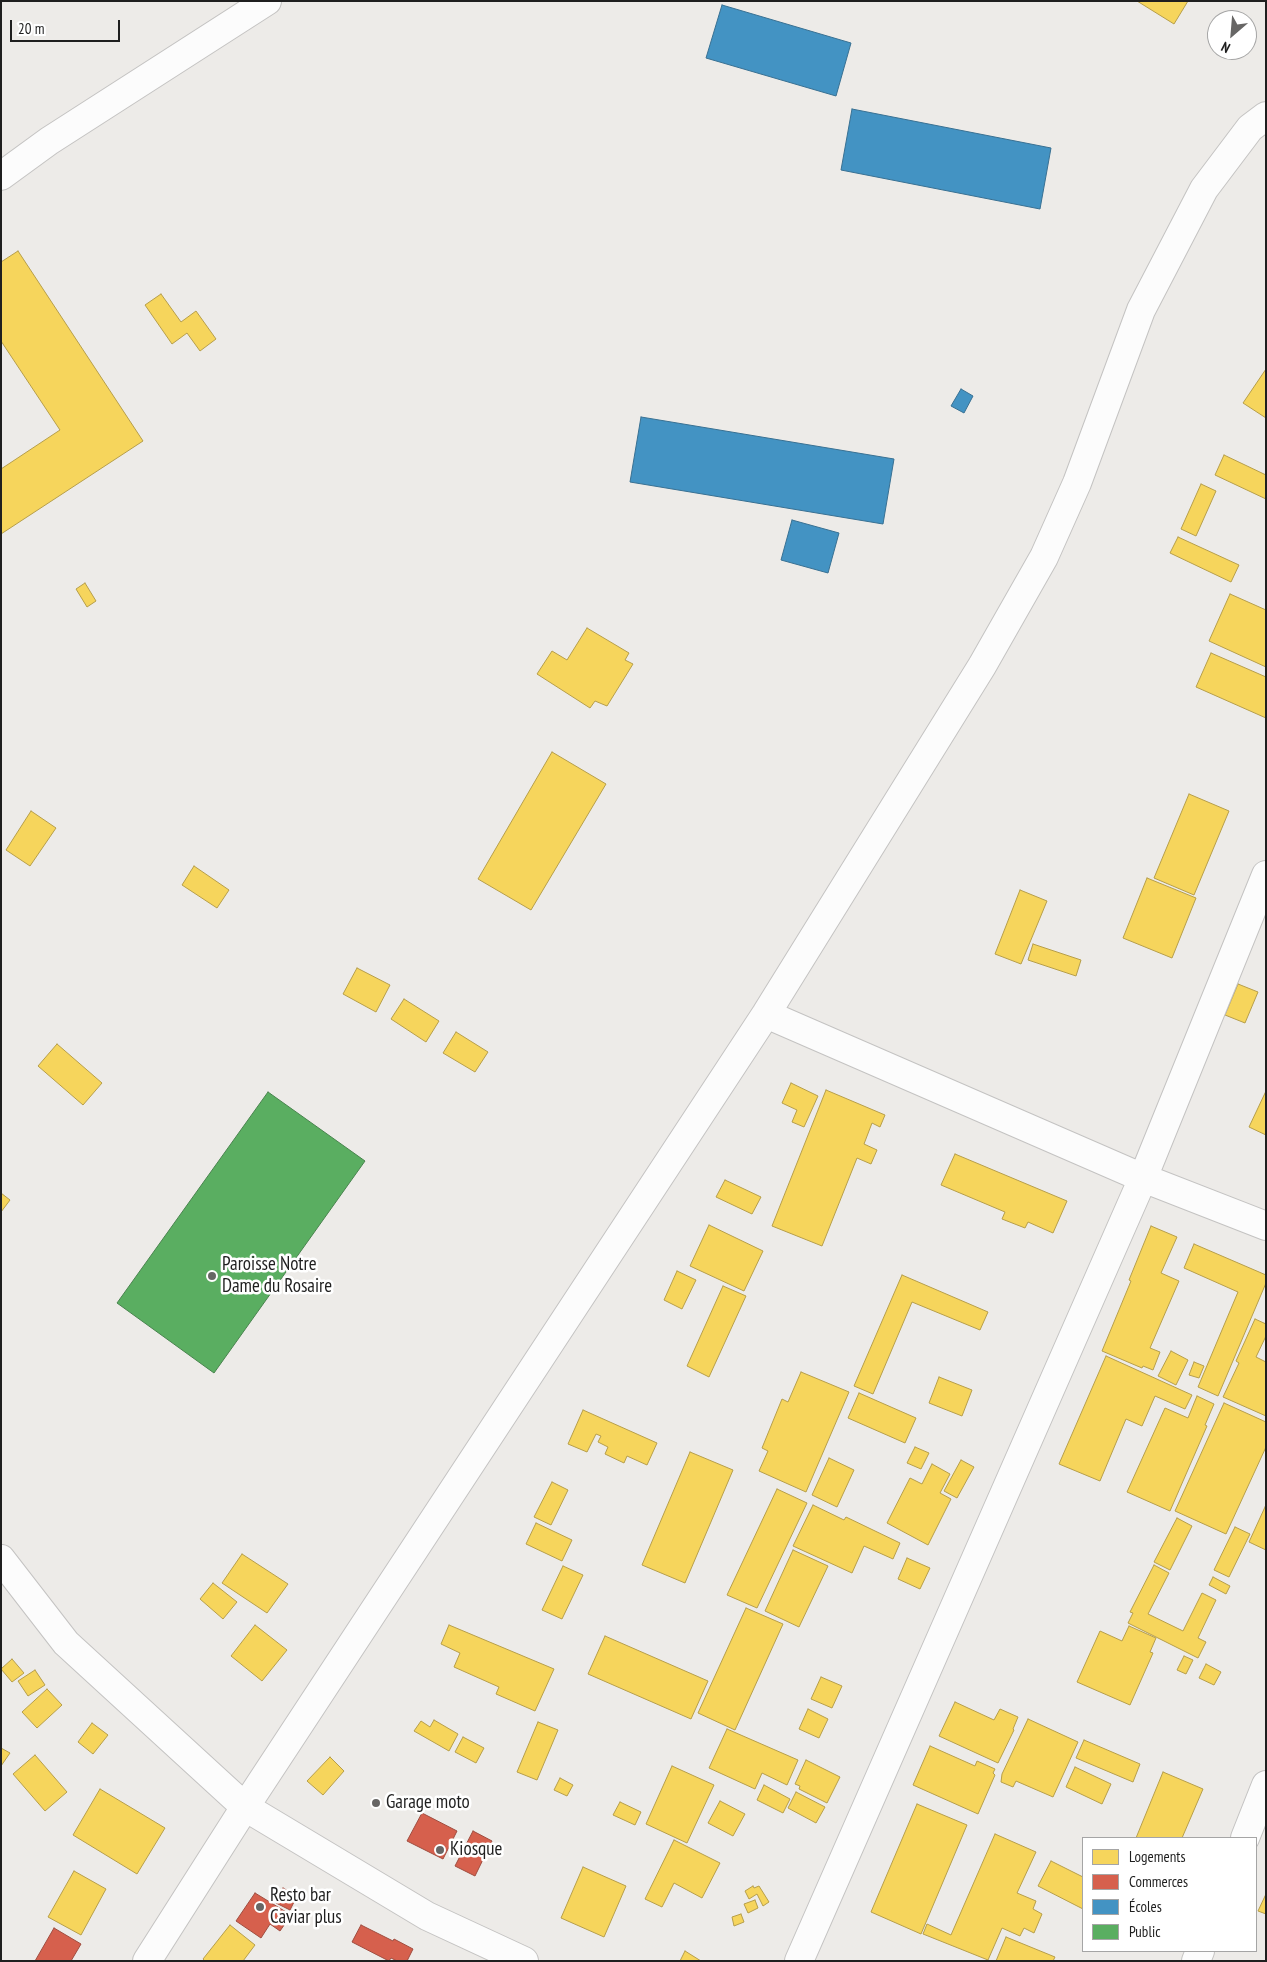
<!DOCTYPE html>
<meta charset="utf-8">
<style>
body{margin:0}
#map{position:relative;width:1267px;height:1962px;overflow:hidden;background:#edebe8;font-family:"PT Sans Narrow",sans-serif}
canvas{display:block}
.frame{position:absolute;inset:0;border:2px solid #1f1f1f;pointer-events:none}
.legend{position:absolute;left:1082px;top:1837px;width:175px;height:115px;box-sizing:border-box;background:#fff;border:1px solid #a5a5a5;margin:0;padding:6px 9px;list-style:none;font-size:15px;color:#1f1f1f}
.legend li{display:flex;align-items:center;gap:10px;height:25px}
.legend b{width:25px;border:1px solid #a5a5a5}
.north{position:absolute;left:1207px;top:10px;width:50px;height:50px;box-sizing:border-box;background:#fff;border:1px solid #a5a5a5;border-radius:50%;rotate:207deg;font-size:14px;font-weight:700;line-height:20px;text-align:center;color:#1f1f1f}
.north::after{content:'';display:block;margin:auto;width:18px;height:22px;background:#676665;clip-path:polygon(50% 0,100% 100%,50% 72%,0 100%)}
.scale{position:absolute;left:10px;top:20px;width:110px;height:22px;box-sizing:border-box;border:2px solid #1f1f1f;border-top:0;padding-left:6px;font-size:15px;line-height:18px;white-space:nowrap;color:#1f1f1f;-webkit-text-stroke:4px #fff;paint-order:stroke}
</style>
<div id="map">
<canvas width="1267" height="1962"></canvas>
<div class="frame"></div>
<ul class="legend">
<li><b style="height:14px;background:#f6d55c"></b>Logements</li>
<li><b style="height:14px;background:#d6604d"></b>Commerces</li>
<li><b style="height:14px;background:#4393c3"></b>Écoles</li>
<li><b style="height:14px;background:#5aae61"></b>Public</li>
</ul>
<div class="north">N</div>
<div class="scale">20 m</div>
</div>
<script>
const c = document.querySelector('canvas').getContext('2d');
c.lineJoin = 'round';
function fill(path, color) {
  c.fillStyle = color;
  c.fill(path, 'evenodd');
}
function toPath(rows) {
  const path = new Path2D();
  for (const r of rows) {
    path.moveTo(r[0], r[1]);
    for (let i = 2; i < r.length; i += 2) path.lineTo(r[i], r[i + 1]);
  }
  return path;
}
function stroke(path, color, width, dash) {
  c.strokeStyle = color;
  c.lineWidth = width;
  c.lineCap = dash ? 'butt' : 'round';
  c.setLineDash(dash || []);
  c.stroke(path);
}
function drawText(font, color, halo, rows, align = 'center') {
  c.font = font + ' "PT Sans Narrow",sans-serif';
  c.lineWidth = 5;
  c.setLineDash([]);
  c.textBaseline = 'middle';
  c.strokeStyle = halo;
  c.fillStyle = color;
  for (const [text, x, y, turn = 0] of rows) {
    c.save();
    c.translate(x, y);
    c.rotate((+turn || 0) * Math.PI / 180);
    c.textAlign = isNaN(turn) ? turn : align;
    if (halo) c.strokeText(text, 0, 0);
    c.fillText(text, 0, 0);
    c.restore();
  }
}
const homes = toPath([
 [1137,1,1188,1,1174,24,1137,1],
 [18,251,143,441,1,534,1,469,60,430,1,341,1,262,18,251],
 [161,294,181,322,196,311,216,339,200,351,187,333,172,344,145,305,161,294],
 [1266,369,1266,418,1243,403,1266,369],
 [1224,455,1266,475,1266,499,1215,475,1224,455],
 [1201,484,1216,491,1196,536,1181,529,1201,484],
 [1178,537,1239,565,1231,582,1170,553,1178,537],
 [85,583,96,601,87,607,76,589,85,583],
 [1230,594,1266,610,1266,667,1209,641,1230,594],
 [587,628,629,653,625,660,633,664,607,706,595,701,590,708,537,674,552,651,567,660,587,628],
 [1211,653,1266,677,1266,718,1196,687,1211,653],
 [552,752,606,784,531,910,478,879,552,752],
 [1189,794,1229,811,1194,895,1154,878,1189,794],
 [31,811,56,828,30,866,6,850,31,811],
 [194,866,229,890,217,908,182,885,194,866],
 [1147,878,1196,898,1172,958,1123,938,1147,878],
 [1020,890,1047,901,1021,964,995,954,1020,890],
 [1033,944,1081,960,1076,976,1028,960,1033,944],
 [357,968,390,985,376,1012,343,994,357,968],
 [1238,984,1258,992,1245,1023,1225,1015,1238,984],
 [404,999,439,1021,426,1042,391,1019,404,999],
 [456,1032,488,1052,475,1072,443,1053,456,1032],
 [57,1044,102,1083,83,1105,38,1066,57,1044],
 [791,1083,818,1096,804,1127,792,1122,797,1110,782,1103,791,1083],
 [826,1090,885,1115,880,1127,872,1123,864,1144,877,1150,871,1164,857,1158,822,1246,772,1226,826,1090],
 [1266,1091,1266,1135,1249,1127,1266,1091],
 [955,1154,1067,1201,1053,1233,1028,1222,1025,1228,1002,1219,1005,1212,941,1185,955,1154],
 [725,1180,761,1197,752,1214,716,1197,725,1180],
 [1,1193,10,1200,1,1212,1,1193],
 [709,1225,763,1251,744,1291,690,1266,709,1225],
 [1151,1226,1177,1237,1161,1273,1179,1281,1150,1348,1160,1352,1153,1370,1143,1366,1142,1368,1102,1351,1131,1281,1129,1280,1151,1226],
 [1194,1244,1266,1275,1266,1283,1218,1396,1198,1387,1238,1292,1184,1268,1194,1244],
 [677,1271,696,1280,682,1309,664,1300,677,1271],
 [902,1275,988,1312,980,1330,912,1302,873,1394,854,1386,902,1275],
 [723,1286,746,1296,709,1377,687,1366,723,1286],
 [1255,1319,1266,1324,1266,1336,1256,1357,1266,1362,1266,1416,1223,1397,1239,1363,1236,1361,1255,1319],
 [1171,1351,1188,1360,1176,1385,1158,1376,1171,1351],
 [1106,1356,1192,1395,1185,1409,1155,1396,1142,1426,1126,1419,1100,1481,1059,1464,1106,1356],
 [1194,1362,1204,1366,1199,1378,1189,1375,1194,1362],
 [801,1372,849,1392,806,1492,759,1471,768,1451,762,1448,782,1399,788,1402,801,1372],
 [939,1377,972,1390,962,1416,929,1403,939,1377],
 [859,1393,916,1418,905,1443,848,1418,859,1393],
 [1197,1396,1214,1404,1205,1425,1207,1426,1170,1511,1127,1492,1165,1408,1188,1418,1197,1396],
 [1224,1403,1266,1422,1266,1447,1226,1534,1175,1511,1224,1403],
 [583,1410,657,1443,647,1465,627,1456,624,1463,605,1454,608,1447,598,1442,601,1436,596,1434,587,1452,568,1444,583,1410],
 [915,1447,929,1453,921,1469,907,1463,915,1447],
 [690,1452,733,1470,685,1583,642,1565,690,1452],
 [829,1458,854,1470,837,1507,812,1495,829,1458],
 [961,1460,974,1467,957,1498,944,1491,961,1460],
 [932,1464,950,1474,940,1493,951,1499,928,1545,887,1523,910,1478,922,1484,932,1464],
 [552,1482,568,1490,551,1525,534,1517,552,1482],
 [777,1489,807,1503,757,1608,727,1595,777,1489],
 [813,1505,844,1520,846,1517,900,1543,893,1559,864,1546,852,1573,793,1546,813,1505],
 [1265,1507,1266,1508,1266,1550,1249,1542,1265,1507],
 [1177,1518,1192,1526,1170,1570,1154,1562,1177,1518],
 [536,1523,572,1540,562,1561,526,1544,536,1523],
 [1235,1527,1250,1534,1229,1577,1214,1570,1235,1527],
 [793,1550,828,1566,799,1627,765,1611,793,1550],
 [242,1554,288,1584,267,1613,222,1583,242,1554],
 [907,1558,930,1568,920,1589,898,1579,907,1558],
 [1154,1565,1169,1573,1148,1614,1183,1631,1202,1593,1216,1600,1198,1638,1206,1642,1198,1658,1128,1623,1133,1613,1130,1612,1154,1565],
 [563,1566,583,1575,562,1619,542,1610,563,1566],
 [1213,1577,1230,1586,1226,1594,1209,1585,1213,1577],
 [213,1583,237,1602,223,1619,200,1599,213,1583],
 [746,1608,783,1624,735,1730,698,1713,746,1608],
 [255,1625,287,1650,262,1681,231,1656,255,1625],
 [449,1625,554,1669,535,1711,496,1694,499,1687,454,1667,460,1653,441,1644,449,1625],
 [1129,1626,1156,1638,1150,1652,1153,1653,1130,1705,1077,1682,1100,1631,1122,1641,1129,1626],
 [605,1636,708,1681,691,1719,588,1674,605,1636],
 [1184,1656,1193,1660,1186,1674,1177,1670,1184,1656],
 [12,1659,24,1673,12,1682,1,1669,12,1659],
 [1206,1664,1221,1672,1214,1685,1199,1678,1206,1664],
 [35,1670,45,1685,28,1696,18,1681,35,1670],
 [821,1677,842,1686,832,1708,811,1699,821,1677],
 [47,1689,62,1705,37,1728,22,1712,47,1689],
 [955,1702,994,1720,1000,1709,1018,1717,1013,1729,1014,1730,998,1763,939,1736,955,1702],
 [808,1709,828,1719,819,1738,799,1729,808,1709],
 [1028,1719,1078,1742,1053,1797,1016,1781,1013,1787,1001,1782,1002,1774,1028,1719],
 [434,1720,458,1734,449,1751,414,1731,421,1721,430,1727,434,1720],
 [538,1722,558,1730,537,1780,517,1772,538,1722],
 [92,1723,108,1735,93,1754,78,1742,92,1723],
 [727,1729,798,1760,787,1785,762,1773,755,1789,709,1768,727,1729],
 [463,1737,484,1748,476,1763,455,1752,463,1737],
 [1084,1740,1140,1764,1133,1782,1076,1758,1084,1740],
 [930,1746,975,1766,977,1761,995,1769,993,1773,995,1775,978,1814,913,1785,930,1746],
 [1,1748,10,1753,1,1766,1,1748],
 [35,1755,67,1792,45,1811,13,1774,35,1755],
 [330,1757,344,1771,323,1795,307,1781,330,1757],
 [806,1760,840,1777,827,1803,799,1789,800,1786,795,1784,806,1760],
 [672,1766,714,1785,687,1843,646,1824,672,1766],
 [1075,1767,1111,1784,1102,1804,1066,1787,1075,1767],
 [1163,1772,1203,1789,1182,1838,1136,1838,1163,1772],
 [560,1778,573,1785,567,1796,554,1790,560,1778],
 [764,1785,790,1799,783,1813,757,1800,764,1785],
 [100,1789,165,1828,137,1874,73,1835,100,1789],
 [796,1792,825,1807,816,1823,788,1808,796,1792],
 [720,1801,745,1814,733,1836,708,1823,720,1801],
 [620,1802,641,1812,635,1825,613,1815,620,1802],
 [917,1804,967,1825,921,1934,871,1912,917,1804],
 [995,1834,1036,1852,1017,1893,1036,1901,1033,1909,1042,1914,1034,1933,1024,1928,1020,1936,1002,1928,988,1960,923,1934,927,1924,951,1935,995,1834],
 [674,1840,720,1863,702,1898,674,1883,662,1907,645,1899,674,1840],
 [1051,1861,1083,1877,1083,1909,1038,1886,1051,1861],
 [583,1867,626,1886,604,1937,561,1918,583,1867],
 [74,1871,106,1889,81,1935,48,1917,74,1871],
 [753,1886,754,1888,759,1886,769,1902,763,1906,757,1894,749,1899,745,1891,753,1886],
 [1266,1894,1266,1914,1258,1911,1266,1894],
 [755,1900,758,1908,748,1913,744,1904,755,1900],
 [741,1914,744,1922,734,1926,732,1917,741,1914],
 [230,1925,255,1945,243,1961,205,1961,203,1959,230,1925],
 [1006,1937,1055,1957,1053,1961,996,1961,1006,1937],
 [685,1951,701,1961,680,1961,685,1951]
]);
fill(homes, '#f6d55c');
stroke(homes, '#b69e4a', 1);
const shops = toPath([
 [422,1813,457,1831,443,1859,407,1841,422,1813],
 [473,1831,492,1841,475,1876,455,1866,473,1831],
 [283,1888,297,1896,290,1910,276,1903,283,1888],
 [255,1893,291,1915,280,1931,270,1924,261,1938,236,1921,255,1893],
 [361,1925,393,1941,394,1939,413,1949,407,1961,397,1961,391,1958,389,1961,352,1942,361,1925],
 [54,1928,81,1944,71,1961,35,1961,54,1928]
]);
fill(shops, '#d6604d');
stroke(shops, '#9f4c3f', 1);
const schools = toPath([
 [722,5,851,43,836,96,706,58,722,5],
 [852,109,1051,148,1040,209,841,170,852,109],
 [961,389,973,396,964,413,951,406,961,389],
 [641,417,894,459,883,524,630,482,641,417],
 [792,520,839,533,828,573,781,560,792,520]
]);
fill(schools, '#4393c3');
stroke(schools, '#387092', 1);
const public = toPath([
 [268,1092,365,1161,214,1373,117,1303,268,1092]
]);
fill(public, '#5aae61');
stroke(public, '#48834d', 1);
const minor = toPath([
 [1,176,49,141,267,1],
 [766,1014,1143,1178,1266,1226],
 [1,1559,66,1643,245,1807,427,1916,524,1961],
 [1245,1838,1266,1785],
 [147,1961,245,1807,766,1014,982,666,1044,557,1077,483,1141,310,1204,189,1250,128,1266,116],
 [799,1961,1143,1178,1266,875],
 [1196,1961,1200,1951]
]);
stroke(minor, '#c4c3c2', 30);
stroke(minor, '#fcfcfc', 28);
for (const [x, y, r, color] of [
 [212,1276,5,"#676665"],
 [376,1803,5,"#676665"],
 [440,1850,5,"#676665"],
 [260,1907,5,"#676665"]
]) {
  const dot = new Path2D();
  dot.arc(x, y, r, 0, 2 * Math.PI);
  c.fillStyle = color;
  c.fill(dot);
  stroke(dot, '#fff', 2);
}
drawText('19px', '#1f1f1f', '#fff', [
 ["Paroisse Notre",222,1265],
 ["Dame du Rosaire",222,1287],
 ["Garage moto",386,1803],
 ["Kiosque",450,1850],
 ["Resto bar",270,1896],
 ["Caviar plus",270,1918]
], 'left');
</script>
